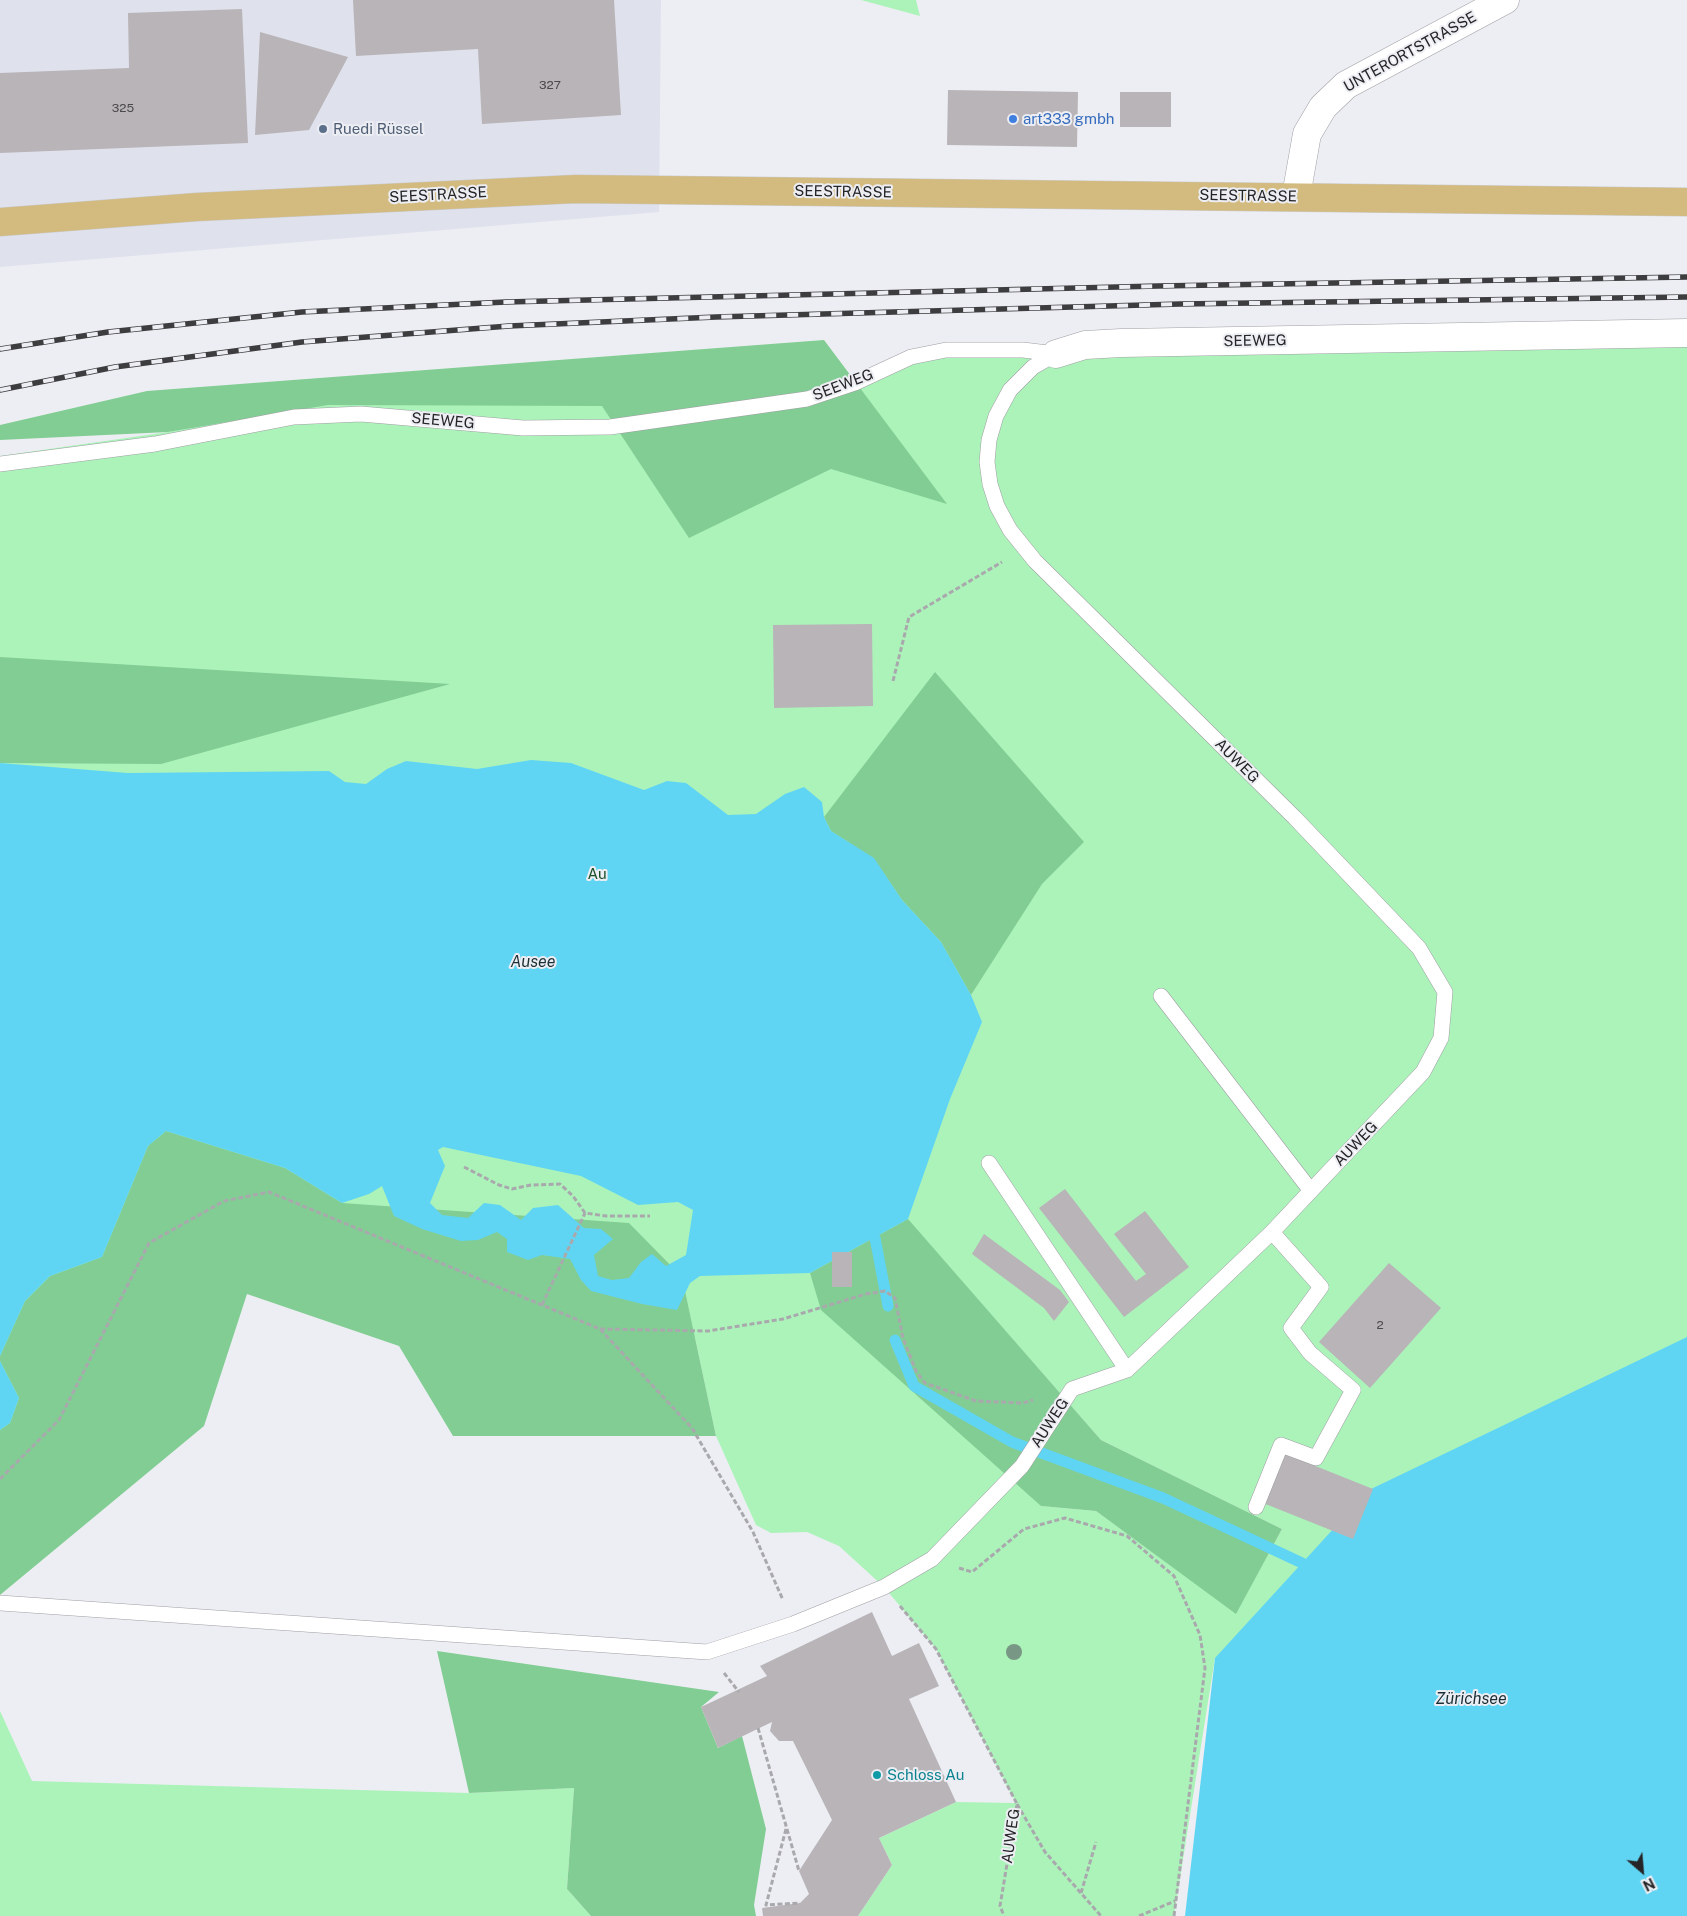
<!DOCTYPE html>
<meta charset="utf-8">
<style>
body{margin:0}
#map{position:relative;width:1687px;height:1916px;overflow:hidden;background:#edeef3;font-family:"Public Sans",sans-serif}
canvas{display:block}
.north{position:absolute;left:1617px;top:1846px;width:50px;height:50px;-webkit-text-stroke:4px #edeef3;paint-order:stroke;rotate:153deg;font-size:14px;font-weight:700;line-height:20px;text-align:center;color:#252527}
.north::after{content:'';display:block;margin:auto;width:18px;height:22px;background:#252527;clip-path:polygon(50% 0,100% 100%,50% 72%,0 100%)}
</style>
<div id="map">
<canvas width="1687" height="1916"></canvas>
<div class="north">N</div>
</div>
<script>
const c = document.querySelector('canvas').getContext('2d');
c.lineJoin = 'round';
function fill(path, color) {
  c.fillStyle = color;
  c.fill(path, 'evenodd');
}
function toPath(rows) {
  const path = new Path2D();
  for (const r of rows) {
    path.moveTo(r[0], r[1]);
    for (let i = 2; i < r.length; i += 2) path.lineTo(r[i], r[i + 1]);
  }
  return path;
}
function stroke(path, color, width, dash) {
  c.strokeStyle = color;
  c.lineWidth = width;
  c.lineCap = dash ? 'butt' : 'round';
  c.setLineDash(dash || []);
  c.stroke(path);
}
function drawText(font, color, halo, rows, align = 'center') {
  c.font = font + ' "Public Sans",sans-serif';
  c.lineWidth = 4;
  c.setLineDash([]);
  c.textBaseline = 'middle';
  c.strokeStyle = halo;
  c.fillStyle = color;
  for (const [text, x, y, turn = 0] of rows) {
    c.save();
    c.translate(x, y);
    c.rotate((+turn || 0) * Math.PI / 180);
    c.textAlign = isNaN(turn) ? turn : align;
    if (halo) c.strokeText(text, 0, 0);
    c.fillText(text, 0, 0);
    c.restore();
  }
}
fill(toPath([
 [0,0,661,0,659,212,0,267]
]), '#dfe1ed');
fill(toPath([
 [861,0,916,0,920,16],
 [1687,333,1687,1421,1215,1658,1174,1916,858,1916,892,1865,879,1838,956,1802,1016,1803,936,1649,884,1587,839,1546,807,1532,771,1533,756,1525,716,1436,695,1338,213,1255,0,1517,0,456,168,432,352,392,769,385,880,371,911,357],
 [937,1253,1101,1440,1282,1529,1236,1613,1096,1511,1041,1506],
 [0,1711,32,1781,469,1793,574,1788,567,1889,591,1916,0,1916]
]), '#acf3ba');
fill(toPath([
 [824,340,947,504,831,469,689,538,602,406,328,405,168,432,0,440,0,425,147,391],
 [0,657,450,684,161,764,0,763],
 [935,672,1084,842,1042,884,971,995,941,942,902,900,874,859,831,831,824,817],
 [166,1131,285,1168,342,1203,629,1223,682,1277,716,1436,453,1436,399,1346,247,1294,204,1426,0,1595,0,1430,10,1423,19,1398,0,1361,0,1356,25,1301,50,1276,102,1257,148,1146],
 [908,1219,1101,1440,1282,1529,1236,1614,1096,1511,1041,1506,821,1310,810,1273],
 [437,1651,719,1692,701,1707,718,1748,742,1736,766,1829,754,1905,756,1916,591,1916,567,1889,574,1788,469,1793]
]), '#82cd93');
fill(toPath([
 [531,760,571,763,644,790,667,781,686,783,728,815,756,814,785,794,804,787,822,802,824,817,831,831,874,858,902,900,941,942,971,995,982,1022,950,1099,908,1219,810,1273,700,1276,690,1283,677,1310,642,1304,591,1291,581,1280,570,1259,542,1255,528,1260,507,1252,507,1239,497,1232,478,1240,461,1241,422,1229,394,1216,382,1186,369,1194,342,1203,285,1168,166,1131,148,1146,102,1257,50,1276,25,1301,0,1356,0,763,128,773,329,771,345,782,366,784,387,769,406,761,477,769],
 [443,1147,581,1176,638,1205,678,1202,693,1210,686,1255,666,1266,652,1254,641,1262,629,1278,612,1280,598,1276,594,1255,613,1239,601,1229,584,1228,558,1205,533,1208,521,1220,500,1205,484,1203,468,1218,442,1215,430,1203,445,1166,438,1150],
 [1687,1337,1687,1916,1185,1916,1215,1658,1369,1490],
 [0,1361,19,1398,10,1423,0,1430]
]), '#60d5f3');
stroke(toPath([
 [875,1238,888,1306],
 [895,1340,914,1386,1012,1442,1163,1498,1302,1563]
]), '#60d5f3', 11);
fill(toPath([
 [353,0,614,0,621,115,482,124,478,49,356,56],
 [242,9,248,143,0,153,0,73,129,68,128,13],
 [260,32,348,57,309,130,255,135],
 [948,90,1078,92,1077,147,947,145],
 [1120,92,1171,92,1171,127,1120,127],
 [872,624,873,706,774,708,773,625],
 [1065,1189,1136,1281,1146,1274,1114,1234,1145,1211,1189,1267,1124,1317,1039,1208],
 [984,1234,1060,1290,1069,1302,1054,1321,1044,1308,972,1254],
 [832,1252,852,1252,852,1287,832,1287],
 [1389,1263,1441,1308,1370,1388,1319,1342],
 [1283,1453,1373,1489,1353,1539,1263,1503],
 [872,1612,892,1656,919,1643,939,1686,909,1699,956,1802,879,1838,892,1865,858,1916,763,1916,762,1908,800,1903,809,1894,799,1871,832,1820,793,1741,779,1741,770,1731,772,1722,718,1748,701,1707,767,1676,760,1666]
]), '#b8b4b7');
const service = toPath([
 [0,464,155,444,294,417,361,414,523,428,610,427,807,399,855,383,911,357,946,350,1023,350,1056,354],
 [1161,996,1311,1191],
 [989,1163,1127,1370],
 [1256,1507,1281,1445,1316,1458,1353,1390,1310,1353,1291,1328,1321,1287,1272,1232],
 [0,1603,707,1652,793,1624,884,1587,932,1559,1022,1466,1072,1389,1127,1370,1272,1232,1423,1072,1441,1038,1445,992,1419,948,1295,818,1035,561,1010,530,997,506,990,484,987,462,989,440,996,416,1010,390,1033,367,1056,354]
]);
const minor = toPath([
 [1296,196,1307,134,1323,107,1346,85,1505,0],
 [1056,354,1085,345,1121,343,1687,333]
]);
const primary = toPath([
 [0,222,197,207,576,189,1687,202]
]);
stroke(service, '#9f9fa4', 16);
stroke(minor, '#9f9fa4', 29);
stroke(primary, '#cbcbcb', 29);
stroke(toPath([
 [893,681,909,617,1002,562],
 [464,1167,499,1185,512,1189,531,1185,560,1184,573,1196,585,1213,606,1216,650,1216],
 [542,1305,585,1213],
 [600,1329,708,1331,783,1319,866,1294,885,1291,895,1298,903,1338,916,1371,925,1383,976,1401,1023,1403,1033,1400],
 [0,1479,59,1420,149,1243,224,1201,269,1192,600,1329,692,1428,753,1532,783,1600],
 [959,1568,972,1572,1024,1529,1065,1518,1127,1536,1174,1576,1200,1635,1205,1668,1174,1916],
 [900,1606,936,1649,1017,1804,1000,1906,1004,1916],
 [724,1673,739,1692],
 [758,1728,799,1871],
 [1017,1804,1045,1852,1101,1916],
 [786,1829,766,1905,800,1903],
 [1081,1893,1096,1842],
 [1139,1916,1175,1901]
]), '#a9a9ad', 3, [5, 2.5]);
stroke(service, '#fff', 15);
stroke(minor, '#fff', 28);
stroke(primary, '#d3bb80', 28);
const rail = toPath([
 [0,349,108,332,302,312,506,302,1158,286,1687,277],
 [0,390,115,367,302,342,509,326,716,317,1180,304,1687,297]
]);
stroke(rail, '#3d3d3f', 5.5);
stroke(rail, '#edeef3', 4, [11]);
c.fillStyle = '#789784';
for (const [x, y] of [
 [1014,1652]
]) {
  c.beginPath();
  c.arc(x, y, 8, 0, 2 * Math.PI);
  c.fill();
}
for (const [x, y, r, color] of [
 [1013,119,5,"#3f7fe0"],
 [323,129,5,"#5c6f8a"],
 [877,1775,5,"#0f9aa8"]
]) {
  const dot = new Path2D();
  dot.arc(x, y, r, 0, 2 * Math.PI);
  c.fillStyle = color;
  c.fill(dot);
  stroke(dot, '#edeef3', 2);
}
drawText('12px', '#4a494b', null, [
 ["327",550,85],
 ["325",123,108],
 ["2",1380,1325]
]);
drawText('15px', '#252527', '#edeef3', [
 ["UNTERORTSTRASSE",1410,52,-29],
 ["SEESTRASSE",843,192,1],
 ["SEESTRASSE",438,195,-3],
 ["SEESTRASSE",1248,196,1],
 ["SEEWEG",1255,341,-1],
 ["SEEWEG",843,385,-21],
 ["SEEWEG",443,421,5],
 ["AUWEG",1237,761,45],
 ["AUWEG",1356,1144,-46],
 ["AUWEG",1050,1423,-57],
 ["AUWEG",1011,1836,-82]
]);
drawText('15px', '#366cbe', '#edeef3', [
 ["art333 gmbh",1023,119]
], 'left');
drawText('15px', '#4e5e75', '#edeef3', [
 ["Ruedi Rüssel",333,129]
], 'left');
drawText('15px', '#184f29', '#edeef3', [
 ["Au",597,874]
]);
drawText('15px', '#0d838f', '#edeef3', [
 ["Schloss Au",887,1775]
], 'left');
drawText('italic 16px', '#1b3036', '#edeef3', [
 ["Ausee",533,962],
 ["Zürichsee",1471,1699]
]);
</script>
